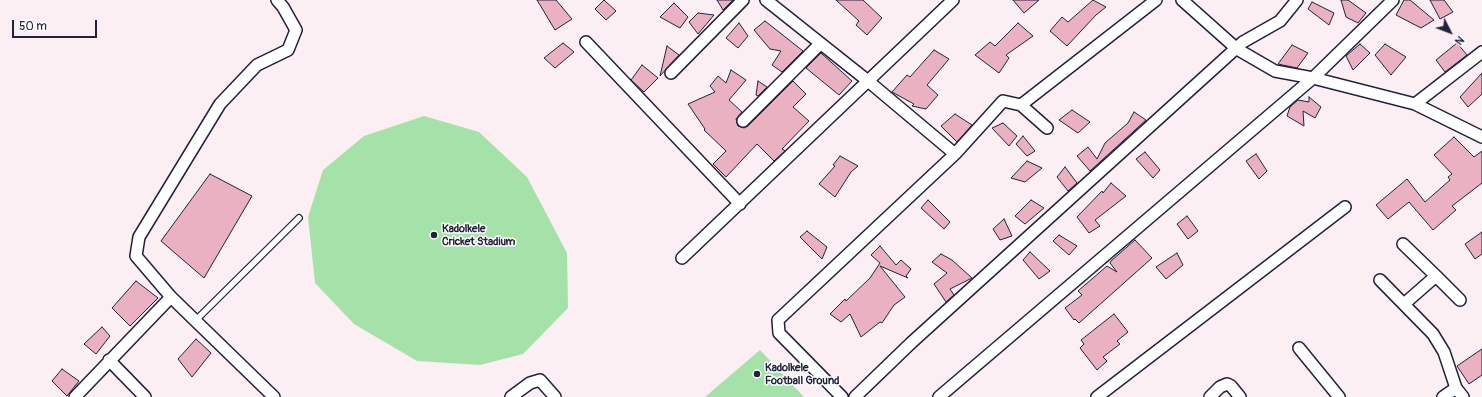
<!DOCTYPE html>
<style>
body{margin:0}
#map{position:relative;width:1482px;height:397px;overflow:hidden;background:#fbeff3;font-family:Pangolin,sans-serif}
canvas{display:block}
.north{position:absolute;left:1430px;top:12px;width:40px;height:40px;-webkit-text-stroke:3px #fff;paint-order:stroke;rotate:132deg;font-size:11px;font-weight:700;line-height:16px;text-align:center;color:#22223b}
.north::after{content:'';display:block;margin:auto;width:14px;height:18px;background:#22223b;clip-path:polygon(50% 0,100% 100%,50% 72%,0 100%)}
.scale{position:absolute;left:12px;top:20px;width:85px;height:18px;box-sizing:border-box;border:2px solid #22223b;border-top:0;padding-left:5px;font-size:12px;line-height:14px;white-space:nowrap;color:#22223b;-webkit-text-stroke:3px #fff;paint-order:stroke}
</style>
<div id="map">
<canvas width="1482" height="397"></canvas>
<div class="north">N</div>
<div class="scale">50 m</div>
</div>
<script>
const c = document.querySelector('canvas').getContext('2d');
c.lineJoin = 'round';
function fill(path, color) {
  c.fillStyle = color;
  c.fill(path, 'evenodd');
}
function toPath(rows) {
  const path = new Path2D();
  for (const r of rows) {
    path.moveTo(r[0], r[1]);
    for (let i = 2; i < r.length; i += 2) path.lineTo(r[i], r[i + 1]);
  }
  return path;
}
function stroke(path, color, width, dash) {
  c.strokeStyle = color;
  c.lineWidth = width;
  c.lineCap = dash ? 'butt' : 'round';
  c.setLineDash(dash || []);
  c.stroke(path);
}
function drawText(font, color, halo, rows, align = 'center') {
  c.font = font + ' Pangolin,sans-serif';
  c.lineWidth = 3;
  c.setLineDash([]);
  c.textBaseline = 'middle';
  c.strokeStyle = halo;
  c.fillStyle = color;
  for (const [text, x, y, turn = 0] of rows) {
    c.save();
    c.translate(x, y);
    c.rotate((+turn || 0) * Math.PI / 180);
    c.textAlign = isNaN(turn) ? turn : align;
    if (halo) c.strokeText(text, 0, 0);
    c.fillText(text, 0, 0);
    c.restore();
  }
}
fill(toPath([
 [424,116,479,132,527,177,567,253,568,308,523,354,480,365,417,361,354,324,315,283,308,217,323,170,364,136],
 [760,350,804,397,705,397]
]), '#a4e2a9');
const building = toPath([
 [537,0,556,0,572,19,555,30,537,0],
 [604,0,616,11,606,20,595,9,604,0],
 [717,0,733,0,723,10,717,0],
 [836,0,863,0,882,18,867,35,856,25,859,21,836,0],
 [1013,0,1039,0,1024,13,1013,0],
 [1093,0,1106,7,1096,15,1067,46,1050,31,1062,17,1068,22,1093,0],
 [1341,0,1348,0,1366,13,1358,23,1346,17,1341,0],
 [1404,0,1410,0,1434,20,1421,28,1396,15,1404,0],
 [1430,0,1444,0,1453,12,1440,19,1430,0],
 [1312,2,1334,13,1329,25,1308,9,1312,2],
 [674,3,688,17,680,28,660,17,674,3],
 [698,13,714,15,698,34,689,22,698,13],
 [765,21,803,51,782,72,772,65,781,51,770,49,754,30,765,21],
 [739,23,748,36,738,48,726,38,739,23],
 [1018,23,1033,36,1006,55,1009,58,999,73,975,55,990,42,995,46,1018,23],
 [563,43,574,52,555,68,544,58,563,43],
 [1457,43,1467,55,1445,72,1436,60,1457,43],
 [1360,44,1370,53,1353,70,1346,56,1360,44],
 [1385,44,1406,57,1391,75,1375,55,1385,44],
 [1292,45,1308,53,1297,68,1278,64,1292,45],
 [667,46,679,55,660,76,667,46],
 [934,50,949,59,927,85,938,95,926,109,912,106,914,104,892,92,907,75,910,77,934,50],
 [821,53,852,81,839,95,806,68,821,53],
 [642,65,658,78,644,92,631,80,642,65],
 [731,70,746,80,729,100,742,112,736,119,738,126,744,128,748,126,793,81,806,94,793,107,809,121,782,149,785,151,774,161,757,144,726,177,713,164,726,151,704,130,705,129,688,104,715,92,710,86,718,76,726,83,731,70],
 [1482,73,1482,94,1468,107,1460,97,1482,73],
 [758,81,767,87,758,96,756,95,758,81],
 [1309,97,1321,107,1315,118,1303,111,1304,126,1287,116,1290,107,1298,100,1309,102,1309,97],
 [1072,110,1090,122,1078,133,1059,120,1072,110],
 [1134,112,1146,120,1090,171,1077,156,1088,147,1097,159,1105,143,1128,123,1134,112],
 [955,114,972,125,957,142,941,126,955,114],
 [1003,123,1017,136,1009,146,992,128,1003,123],
 [1023,136,1035,151,1027,156,1016,144,1023,136],
 [1454,137,1474,157,1482,151,1482,183,1452,206,1456,210,1433,230,1409,202,1388,219,1376,205,1407,179,1425,202,1450,180,1448,177,1452,174,1434,155,1454,137],
 [1145,152,1160,170,1153,178,1136,159,1145,152],
 [1256,154,1267,171,1259,179,1246,161,1256,154],
 [840,156,858,166,851,172,835,197,819,184,835,166,833,165,840,156],
 [1027,161,1042,168,1025,182,1011,178,1027,161],
 [1065,167,1077,183,1068,191,1057,177,1065,167],
 [210,174,252,196,204,278,161,241,210,174],
 [1111,183,1126,196,1095,220,1100,226,1089,233,1077,217,1102,191,1103,193,1111,183],
 [928,200,950,222,944,229,921,208,928,200],
 [1031,200,1044,208,1025,224,1015,216,1031,200],
 [1187,216,1198,231,1188,239,1177,224,1187,216],
 [1004,219,1012,236,1000,240,993,229,1004,219],
 [807,231,827,247,822,259,800,237,807,231],
 [1482,232,1482,254,1475,259,1465,244,1482,232],
 [1059,235,1077,246,1069,255,1053,241,1059,235],
 [1135,240,1152,258,1079,323,1075,319,1074,320,1065,308,1082,295,1078,291,1107,266,1117,272,1110,263,1111,261,1135,240],
 [880,246,896,265,901,260,911,269,906,276,908,278,880,266,905,297,894,305,882,323,880,322,861,337,850,314,841,322,830,314,845,299,846,301,870,278,880,263,871,255,880,246],
 [1030,252,1050,271,1039,279,1023,260,1030,252],
 [1177,253,1183,265,1166,279,1156,267,1177,253],
 [941,254,952,260,972,278,950,289,954,295,946,302,934,284,947,273,932,262,941,254],
 [136,281,158,298,130,326,112,308,136,281],
 [1114,314,1128,332,1117,341,1120,344,1103,357,1107,361,1097,370,1080,348,1084,344,1081,340,1114,314],
 [102,327,110,336,96,354,84,344,102,327],
 [196,339,211,353,192,377,178,359,196,339],
 [1482,349,1482,375,1469,384,1457,366,1482,349],
 [62,369,79,381,67,396,52,381,62,369]
]);
fill(building, '#eab1c3');
stroke(building, '#22223b', 1);
const service = toPath([
 [195,321,299,218]
]);
const minor = toPath([
 [766,0,868,81,955,154],
 [1182,0,1237,49,1275,71,1313,78,1415,104,1482,137],
 [586,42,740,204],
 [671,73,743,0],
 [1415,104,1482,52],
 [1021,105,1047,128],
 [743,121,820,44],
 [1403,244,1436,276,1404,304],
 [682,258,953,0],
 [1436,276,1460,300],
 [1380,280,1433,334,1444,352,1456,388],
 [1299,348,1339,397],
 [109,360,145,397],
 [75,397,171,297],
 [274,397,171,297,136,256,139,237,220,104,257,65,288,50,296,30,283,7,277,0],
 [511,397,530,383,540,380,555,397],
 [842,397,779,333,778,320,955,154,1003,101,1021,105,1156,0],
 [855,397,911,343,1243,42,1280,21,1297,0],
 [939,397,1313,78,1393,0],
 [1097,397,1345,207],
 [1210,397,1220,387,1227,384,1231,386,1240,397],
 [1443,397,1456,388,1463,397]
]);
stroke(service, '#22223b', 8);
stroke(minor, '#22223b', 14);
stroke(service, '#fff', 5.5);
stroke(minor, '#fff', 11);
for (const [x, y, r, color] of [
 [434,235,4,"#22223b"],
 [757,374,4,"#22223b"]
]) {
  const dot = new Path2D();
  dot.arc(x, y, r, 0, 2 * Math.PI);
  c.fillStyle = color;
  c.fill(dot);
  stroke(dot, '#fff', 1.5);
}
drawText('bold 11px', '#22223b', '#fff', [
 ["Kadolkele",442,229],
 ["Cricket Stadium",442,242],
 ["Kadolkele",765,368],
 ["Football Ground",765,381]
], 'left');
</script>
